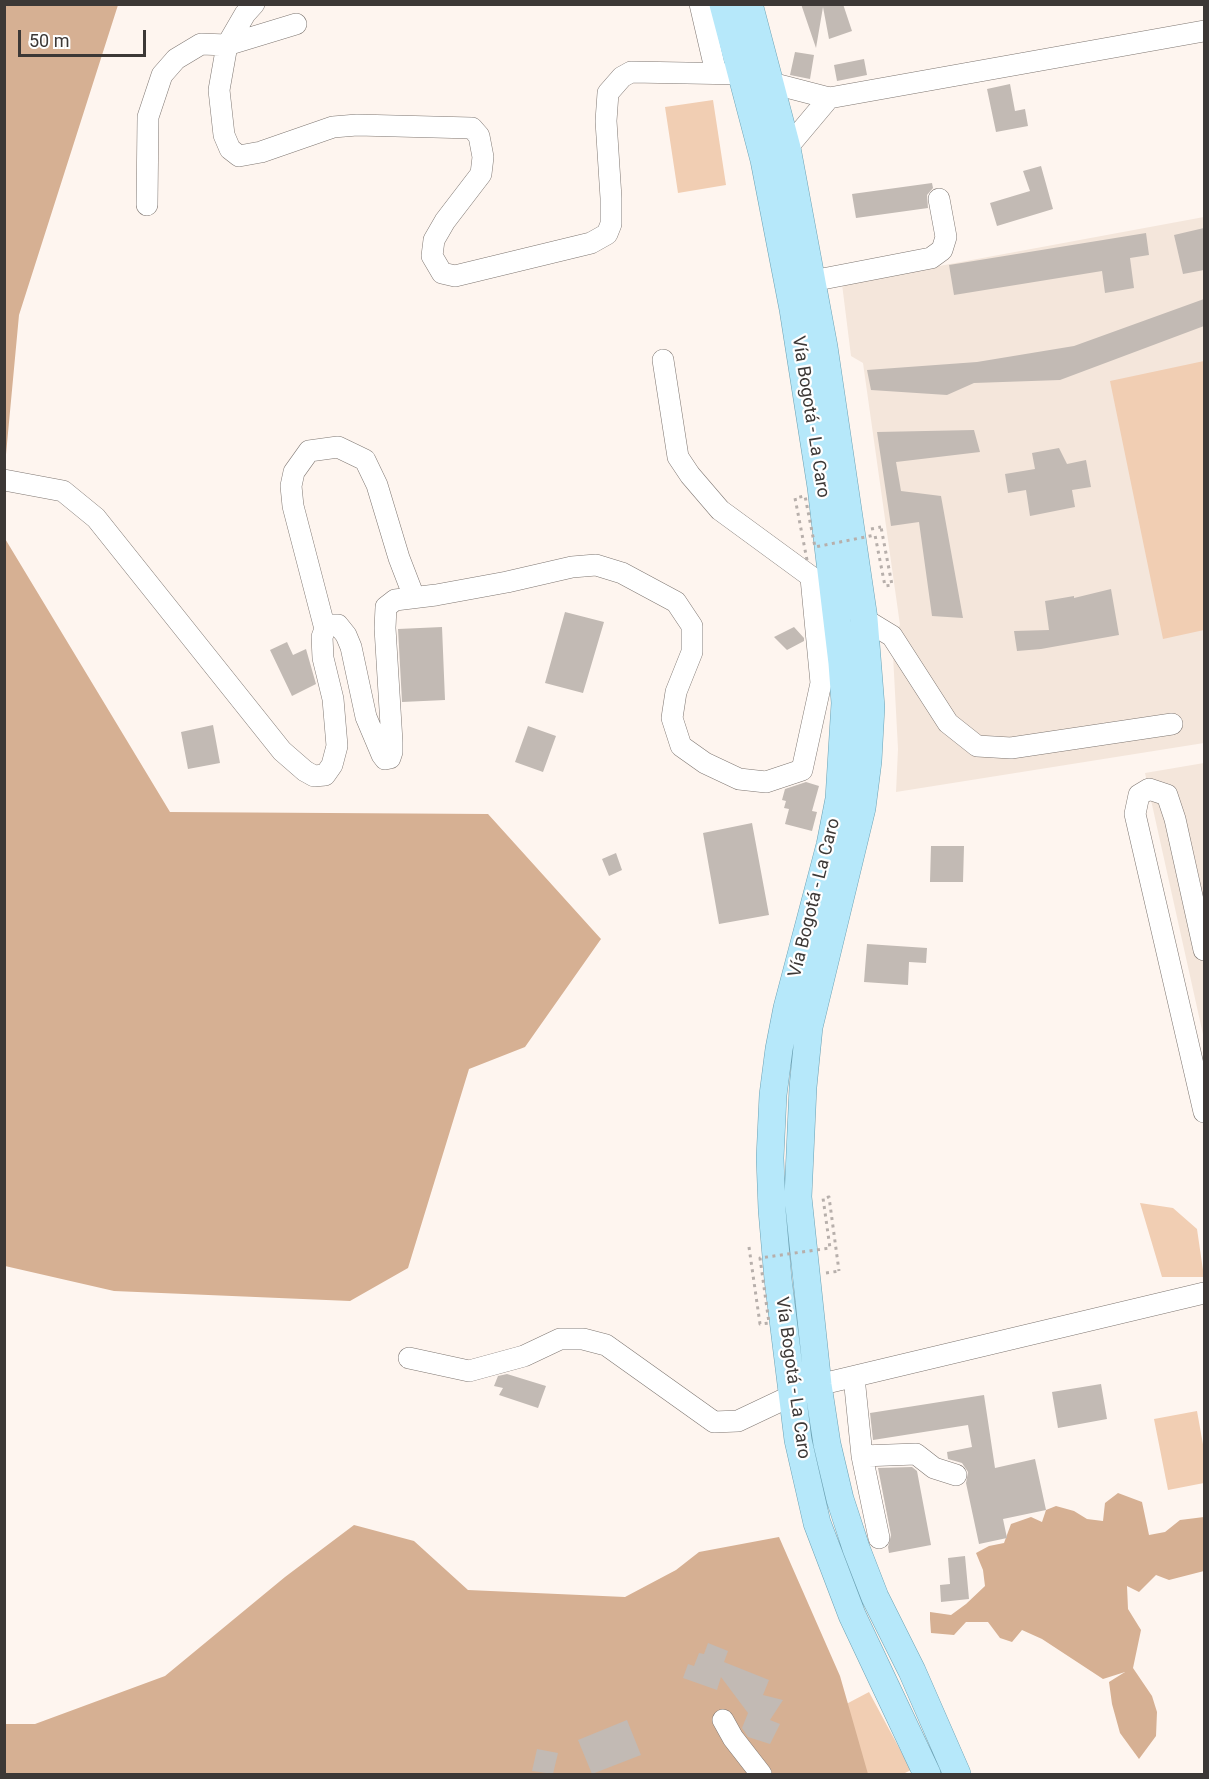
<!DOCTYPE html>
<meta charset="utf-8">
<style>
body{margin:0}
#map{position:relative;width:1209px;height:1779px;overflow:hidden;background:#fef5ef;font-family:Roboto,sans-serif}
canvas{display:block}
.frame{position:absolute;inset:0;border:6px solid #3c3836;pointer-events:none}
.scale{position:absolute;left:18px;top:30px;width:128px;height:27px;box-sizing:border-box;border:3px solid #3c3836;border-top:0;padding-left:8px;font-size:18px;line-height:21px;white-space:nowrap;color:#3c3836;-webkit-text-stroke:4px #fff;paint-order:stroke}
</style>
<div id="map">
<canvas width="1209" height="1779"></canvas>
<div class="frame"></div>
<div class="scale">50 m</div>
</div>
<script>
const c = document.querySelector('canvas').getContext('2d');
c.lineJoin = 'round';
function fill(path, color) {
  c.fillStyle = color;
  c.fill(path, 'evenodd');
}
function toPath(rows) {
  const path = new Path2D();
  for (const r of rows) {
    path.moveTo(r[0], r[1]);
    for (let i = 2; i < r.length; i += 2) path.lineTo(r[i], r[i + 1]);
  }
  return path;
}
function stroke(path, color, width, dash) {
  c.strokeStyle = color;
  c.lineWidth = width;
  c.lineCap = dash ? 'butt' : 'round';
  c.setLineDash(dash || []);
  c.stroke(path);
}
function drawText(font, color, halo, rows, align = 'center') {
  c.font = font + ' Roboto,sans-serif';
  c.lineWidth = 4.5;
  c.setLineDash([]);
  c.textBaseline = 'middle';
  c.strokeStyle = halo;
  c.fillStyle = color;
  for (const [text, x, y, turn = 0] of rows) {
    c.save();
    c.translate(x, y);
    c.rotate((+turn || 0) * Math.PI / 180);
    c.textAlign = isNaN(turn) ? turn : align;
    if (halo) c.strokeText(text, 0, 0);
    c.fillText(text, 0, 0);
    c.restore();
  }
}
fill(toPath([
 [1204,217,1204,743,896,792,898,749,892,636,900,625,863,363,851,356,842,284],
 [1204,763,1204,1039,1145,773]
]), '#f4e6db');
fill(toPath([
 [713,100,726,185,678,193,665,107],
 [1204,361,1204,630,1163,639,1110,381],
 [1140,1203,1173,1208,1197,1229,1204,1277,1162,1277],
 [1197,1411,1204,1450,1204,1483,1168,1490,1154,1419],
 [869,1692,911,1770,903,1774,867,1774,833,1711]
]), '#f1ceb3');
fill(toPath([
 [5,4,118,5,19,315,5,465],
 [4,537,170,812,488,814,601,939,525,1047,469,1069,408,1268,350,1301,114,1291,5,1266],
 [1118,1493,1142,1502,1149,1535,1165,1532,1180,1520,1204,1517,1204,1571,1169,1580,1156,1575,1139,1592,1127,1586,1128,1609,1141,1630,1133,1668,1152,1696,1157,1712,1156,1736,1139,1759,1120,1733,1112,1704,1109,1682,1125,1672,1103,1679,1042,1639,1022,1630,1012,1642,1000,1638,988,1622,966,1622,954,1635,931,1633,930,1619,930,1612,951,1615,966,1604,985,1586,983,1570,976,1553,989,1546,1004,1543,1011,1524,1031,1517,1042,1522,1046,1510,1056,1506,1074,1511,1087,1519,1103,1521,1105,1503],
 [354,1525,414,1541,468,1590,625,1597,676,1570,699,1552,779,1537,840,1676,868,1774,5,1774,5,1724,35,1724,165,1676,285,1577]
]), '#d6b093');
fill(toPath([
 [801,4,843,4,852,31,829,39,823,7,816,48],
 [795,52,814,55,810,79,790,75],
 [864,59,867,75,837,81,834,65],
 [1010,84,1015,111,1025,109,1028,126,996,132,987,89],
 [1041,166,1053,209,997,226,990,203,1030,191,1023,171],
 [932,183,933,188,927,195,928,208,856,218,852,194],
 [1204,228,1204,270,1183,274,1174,235],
 [1146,233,1149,255,1130,258,1134,288,1105,293,1102,271,954,295,949,265],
 [1204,299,1204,326,1060,380,974,383,947,395,871,390,867,370,977,362,1074,346],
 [974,430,980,452,896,462,901,491,941,496,963,618,932,616,919,522,891,526,877,432],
 [1059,448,1067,464,1086,460,1091,487,1072,490,1075,507,1030,516,1026,490,1008,493,1005,474,1035,469,1032,453],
 [1111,589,1119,635,1041,649,1017,651,1014,631,1049,630,1045,601,1074,596,1074,598],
 [565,612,604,622,583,693,545,683],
 [442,627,445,700,402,702,398,629],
 [794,627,804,638,804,641,787,650,774,637],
 [287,642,293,655,306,649,316,684,292,696,270,650],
 [213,725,220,763,188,769,181,732],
 [528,726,556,736,543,772,515,762],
 [806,782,819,786,812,811,817,812,812,831,785,824,789,809,784,808,786,801,782,800,785,789],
 [752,823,769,915,719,924,703,833],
 [931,846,964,846,963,882,930,882],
 [616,853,622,870,609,876,602,859],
 [867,944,927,948,926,963,909,962,908,985,864,982],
 [507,1374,546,1386,538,1408,499,1395,503,1388,494,1386,498,1376],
 [1101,1384,1107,1419,1058,1428,1052,1392],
 [984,1395,995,1468,1035,1459,1046,1510,1003,1519,1007,1538,979,1544,966,1483,968,1472,962,1463,948,1459,947,1452,972,1447,968,1425,873,1440,870,1413],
 [912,1467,917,1471,931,1545,889,1553,888,1547,891,1535,878,1468],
 [965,1556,969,1599,941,1602,940,1585,950,1584,948,1558],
 [708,1643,728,1651,724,1662,769,1680,763,1695,783,1700,770,1720,780,1724,770,1744,748,1737,742,1728,748,1713,721,1677,717,1690,683,1678,688,1664,694,1666,699,1653,704,1654],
 [627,1720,641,1755,592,1774,578,1740],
 [537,1749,558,1753,553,1774,532,1771]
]), '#c2bab4');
const minor = toPath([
 [254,4,245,14,227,45,219,90,224,135,230,149,239,156,261,152,333,127,357,125,472,128,479,136,483,157,481,174,445,221,434,240,432,256,442,273,455,276,591,243,607,234,611,224,611,198,606,121,608,93,622,77,631,72,742,74],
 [700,4,716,73],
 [771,83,829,98,1204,31],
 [787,148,829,98],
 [147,205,148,117,162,75,176,59,201,44,227,45,296,24],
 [812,281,931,258,942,250,946,237,939,199],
 [663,360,678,457,690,475,720,510,821,584],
 [4,480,63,491,96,518,282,751,305,771,314,776,325,775,332,765,337,746,333,699,323,658,322,637,325,629,331,625,338,625,346,635,351,647,366,717,382,755,385,759,390,758,392,752,392,742,385,628,386,607,395,600,436,595,507,582,572,567,596,565,622,573,676,602,692,626,692,652,676,692,672,718,681,746,705,763,739,779,766,782,802,770,821,683,811,578],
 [864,619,892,636,948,723,977,746,1011,748,1172,724],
 [325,629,293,506,291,486,294,472,309,451,338,447,365,460,377,485,399,558,414,597],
 [1204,950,1175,819,1167,795,1149,789,1139,795,1135,814,1204,1112],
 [409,1358,469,1371,524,1356,560,1339,583,1339,606,1345,714,1422,738,1421,793,1395],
 [854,1377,862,1456,879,1538],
 [818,1385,1204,1293],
 [862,1456,916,1454,934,1468,956,1475],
 [723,1720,733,1738,761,1774]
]);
const major = toPath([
 [723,4,764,160,793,309,821,487,842,663,845,703,839,799,830,845,787,1008,779,1049,773,1095,770,1158,772,1210,778,1279,798,1440,817,1523,852,1615,927,1774],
 [749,4,787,148,824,347,864,619,871,707,868,761,862,808,809,1027,803,1087,798,1197,818,1385,827,1444,840,1499,856,1548,875,1597,912,1671,957,1774]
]);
stroke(minor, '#7f7772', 22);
stroke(major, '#6ca1b3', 28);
stroke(toPath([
 [871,529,881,527],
 [826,1273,839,1271]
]), '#b7afab', 3, [3, 4.5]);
stroke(minor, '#fff', 21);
stroke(major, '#b6e8fa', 27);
stroke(toPath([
 [807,560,795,498,805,496,815,547,875,535,885,586,892,585,881,527],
 [749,1247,760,1324,769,1323,760,1258,830,1248,823,1198,829,1197,839,1271]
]), '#b7afab', 3, [3, 4.5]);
drawText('18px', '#3c3836', '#fff', [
 ["Vía Bogotá - La Caro",810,417,81],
 ["Vía Bogotá - La Caro",815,898,-76],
 ["Vía Bogotá - La Caro",792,1378,82]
]);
</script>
